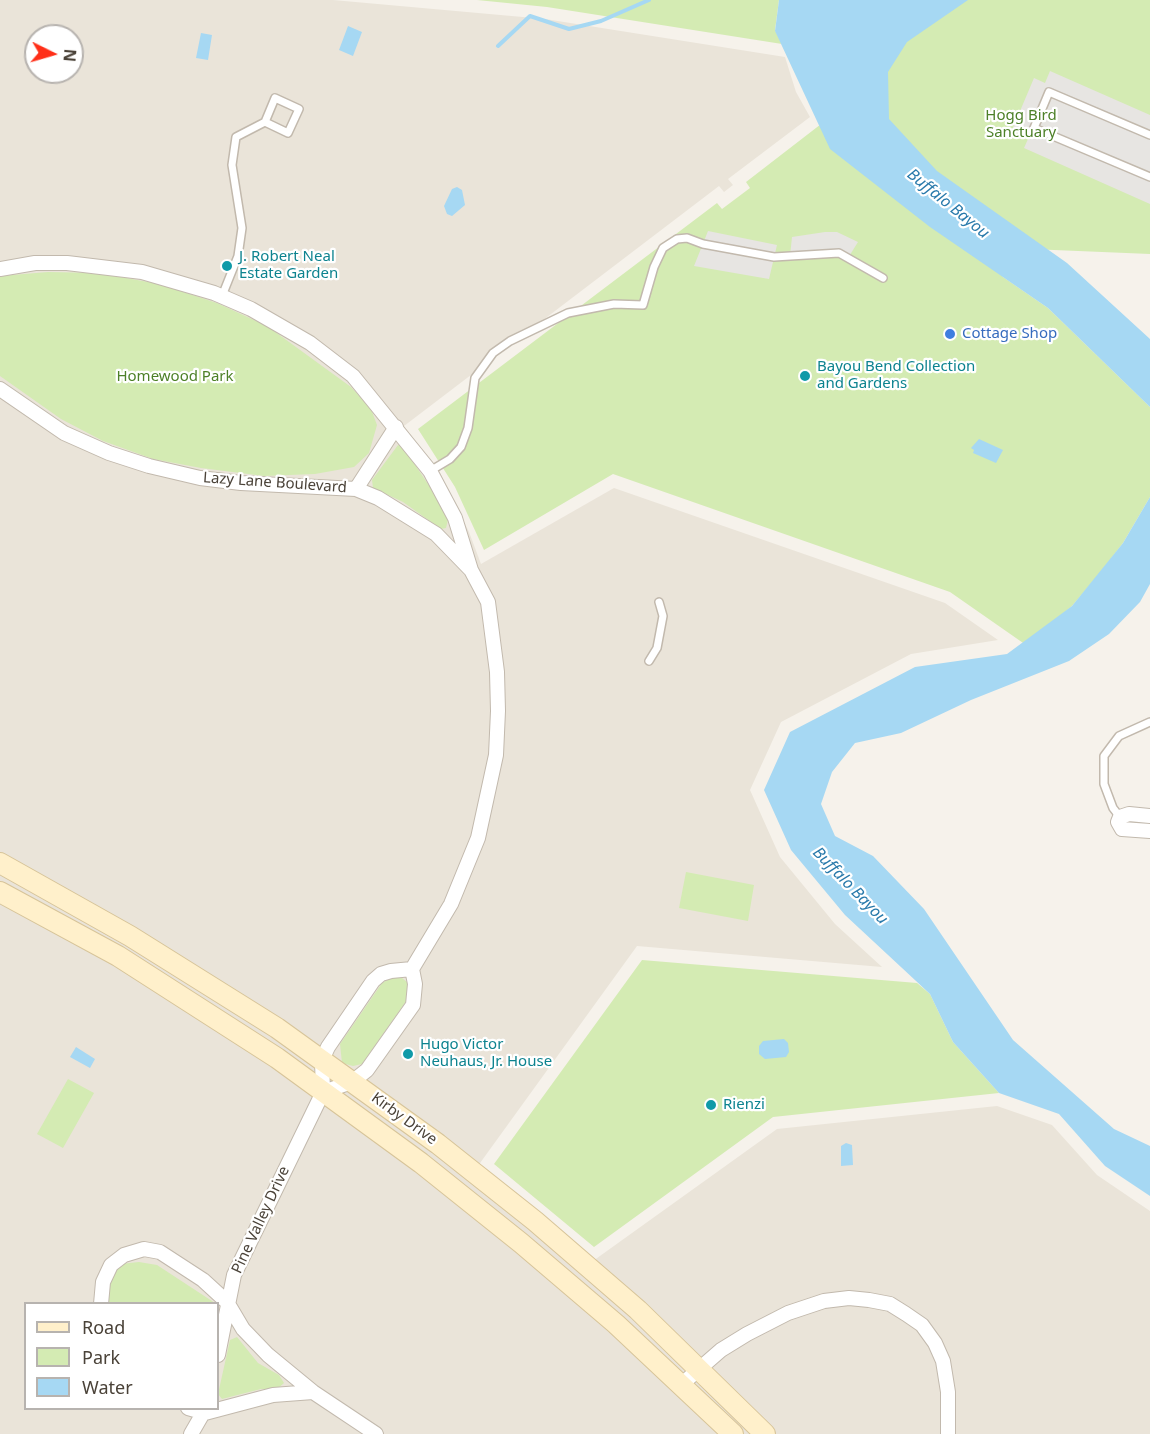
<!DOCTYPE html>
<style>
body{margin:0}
#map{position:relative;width:1150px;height:1434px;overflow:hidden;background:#f6f2eb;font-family:"Noto Sans",sans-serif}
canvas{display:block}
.legend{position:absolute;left:24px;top:1302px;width:195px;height:108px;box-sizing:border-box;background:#fff;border:2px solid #b7b3af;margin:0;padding:8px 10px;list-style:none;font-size:18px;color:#4a4238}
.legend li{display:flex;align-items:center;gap:12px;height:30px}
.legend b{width:30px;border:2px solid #b7b3af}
.north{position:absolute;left:24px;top:24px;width:60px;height:60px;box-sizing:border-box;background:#fff;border:2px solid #b7b3af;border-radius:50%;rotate:95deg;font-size:16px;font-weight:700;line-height:24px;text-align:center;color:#4a4238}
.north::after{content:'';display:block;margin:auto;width:21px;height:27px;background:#ff2f18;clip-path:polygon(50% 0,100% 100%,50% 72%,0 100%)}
</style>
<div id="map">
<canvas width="1150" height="1434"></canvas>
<ul class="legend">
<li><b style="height:8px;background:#fff0cb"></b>Road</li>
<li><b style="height:16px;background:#d4ebb3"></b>Park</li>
<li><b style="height:16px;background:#a6d8f3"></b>Water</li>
</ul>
<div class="north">N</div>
</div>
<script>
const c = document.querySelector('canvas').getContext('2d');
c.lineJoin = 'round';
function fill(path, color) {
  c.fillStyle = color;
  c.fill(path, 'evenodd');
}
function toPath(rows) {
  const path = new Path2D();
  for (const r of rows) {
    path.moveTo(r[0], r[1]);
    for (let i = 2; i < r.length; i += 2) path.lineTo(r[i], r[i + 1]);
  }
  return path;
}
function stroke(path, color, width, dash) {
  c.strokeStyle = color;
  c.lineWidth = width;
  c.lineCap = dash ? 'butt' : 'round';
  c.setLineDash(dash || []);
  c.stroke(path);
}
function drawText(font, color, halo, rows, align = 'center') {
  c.font = font + ' "Noto Sans",sans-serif';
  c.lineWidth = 4.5;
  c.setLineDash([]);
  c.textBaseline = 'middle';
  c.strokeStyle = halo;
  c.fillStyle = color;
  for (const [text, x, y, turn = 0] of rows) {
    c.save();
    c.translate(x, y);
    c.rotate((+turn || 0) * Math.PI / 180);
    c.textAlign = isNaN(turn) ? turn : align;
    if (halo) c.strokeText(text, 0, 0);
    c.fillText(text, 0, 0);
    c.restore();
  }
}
fill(toPath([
 [0,0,333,0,545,19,785,57,796,92,810,117,728,179,733,185,724,192,719,186,404,426,440,473,469,532,481,564,614,488,945,603,998,640,911,654,781,722,750,790,780,857,835,924,882,967,637,946,475,1170,586,1266,777,1129,997,1106,1052,1125,1097,1175,1150,1211,1150,1434,0,1434],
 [36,36,72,36,72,72,36,72],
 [26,1304,218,1304,218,1408,26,1408]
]), '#eae4d9');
fill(toPath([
 [477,0,779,0,775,30,782,44,547,7],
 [810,0,1150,0,1150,254,982,247,1003,277,1048,308,1150,407,1150,497,1123,543,1100,573,1072,606,1026,645,950,592,613,474,484,550,455,487,418,429,717,203,722,209,750,188,746,182,825,121],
 [48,272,99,273,159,284,217,303,267,326,351,387,371,409,377,425,369,453,354,467,315,474,264,476,201,468,153,459,103,441,61,419,0,376,0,276],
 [398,445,403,447,432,490,448,520,446,528,441,529,403,502,373,488,372,480],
 [686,872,754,885,748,921,679,908],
 [642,960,917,983,930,994,953,1042,999,1093,773,1117,594,1247,494,1164],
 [391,978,402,978,407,982,407,1000,362,1064,353,1066,342,1063,340,1044,382,983],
 [68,1079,94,1093,63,1148,37,1134],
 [139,1262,157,1265,215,1303,106,1304,110,1277,120,1264],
 [237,1337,258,1363,279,1375,284,1383,277,1389,261,1389,222,1399,218,1394,230,1340]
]), '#d4ebb3');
fill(toPath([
 [1050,71,1150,115,1150,204,1024,148,1028,139,1012,130,1034,78,1045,83],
 [708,231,777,245,769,279,694,266],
 [825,232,837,232,858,242,848,258,839,253,790,256,792,237]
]), '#e7e5e2');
fill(toPath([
 [779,0,968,0,907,42,888,72,889,119,937,171,1067,263,1150,339,1150,407,1048,308,930,227,830,149,775,31],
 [348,26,362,32,353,56,339,50],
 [201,33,212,35,208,60,196,58],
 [457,187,462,190,465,205,452,216,447,214,444,206,452,189],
 [979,439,1003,450,996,463,973,453,974,450,971,448],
 [1150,497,1150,584,1140,602,1109,634,1069,661,971,700,901,733,855,743,832,772,821,804,835,836,873,856,924,909,1013,1040,1114,1129,1150,1146,1150,1196,1105,1166,1059,1114,999,1093,953,1042,930,994,845,915,791,850,764,790,790,732,915,667,1007,654,1072,606,1123,543],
 [784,1039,788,1043,789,1052,786,1057,765,1059,759,1054,759,1046,763,1041],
 [76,1047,95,1059,90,1068,70,1057],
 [846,1143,852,1145,853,1165,841,1166,841,1146]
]), '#a6d8f3');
stroke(toPath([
 [498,46,530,16,569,29,601,21,649,0]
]), '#a6d8f3', 4);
const lane = toPath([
 [1150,135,1049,92,1034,128,1150,177],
 [222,296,238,256,242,228,232,165,236,137,265,122,288,133,299,109,275,98,265,122],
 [430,471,450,459,461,447,468,428,475,378,493,353,510,341,568,313,614,304,643,305,654,267,663,248,677,239,687,238,703,244,774,257,839,253,883,278],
 [649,661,657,648,663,616,659,602],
 [1120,817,1113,808,1104,784,1104,756,1119,736,1150,722]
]);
const street = toPath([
 [0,269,35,263,67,263,142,272,214,293,251,309,310,343,353,376,430,471,455,518,471,570,488,602,497,672,498,711,496,755,478,838,451,904,412,969,415,984,413,1005,367,1070,352,1082,323,1092],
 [0,389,64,433,109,453,149,466,200,478,241,483,356,489,378,498,436,534,470,569],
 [356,489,396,427],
 [1150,816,1129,814,1120,817,1118,822,1122,829,1150,831],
 [101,1304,103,1282,111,1265,124,1255,144,1249,160,1252,203,1280,227,1302,243,1329,268,1355,313,1392,376,1434],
 [218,1355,234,1275,323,1092,322,1060,328,1047,373,981,381,974,391,971,412,969],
 [682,1384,721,1350,747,1334,788,1313,824,1301,849,1298,869,1300,890,1304,906,1314,922,1325,935,1343,943,1361,948,1392,948,1434],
 [188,1408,205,1413,273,1395,313,1392],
 [191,1434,206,1408]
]);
const secondary = toPath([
 [0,863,130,936,277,1028,438,1144,535,1221,638,1310,765,1434],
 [0,892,118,956,277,1058,421,1163,521,1243,616,1324,733,1434]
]);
stroke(lane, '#c2b9ad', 10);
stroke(street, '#c2b9ad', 16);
stroke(secondary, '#d7c499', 22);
stroke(lane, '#fff', 7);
stroke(street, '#fff', 14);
stroke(secondary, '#fff0cb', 20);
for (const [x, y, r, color] of [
 [227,266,6,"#0f9aa8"],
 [950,334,6,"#3f7fe0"],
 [805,376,6,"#0f9aa8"],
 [408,1054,6,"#0f9aa8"],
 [711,1105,6,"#0f9aa8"]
]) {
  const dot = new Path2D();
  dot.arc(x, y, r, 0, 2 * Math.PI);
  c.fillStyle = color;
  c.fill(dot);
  stroke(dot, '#fff', 2);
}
drawText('15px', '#4d8028', '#fff', [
 ["Hogg Bird",1021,116],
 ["Sanctuary",1021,133],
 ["Homewood Park",175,377]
]);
drawText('15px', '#0d838f', '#fff', [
 ["J. Robert Neal",239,257],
 ["Estate Garden",239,274],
 ["Bayou Bend Collection",817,367],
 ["and Gardens",817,384],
 ["Hugo Victor",420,1045],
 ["Neuhaus, Jr. House",420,1062],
 ["Rienzi",723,1105]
], 'left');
drawText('15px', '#366cbe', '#fff', [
 ["Cottage Shop",962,334]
], 'left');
drawText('15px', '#4a4238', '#fff', [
 ["Lazy Lane Boulevard",275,483,4],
 ["Kirby Drive",404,1119,36],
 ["Pine Valley Drive",261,1220,-65]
]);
drawText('italic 16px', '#297aab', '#fff', [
 ["Buffalo Bayou",948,204,39],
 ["Buffalo Bayou",850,886,46]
]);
</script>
